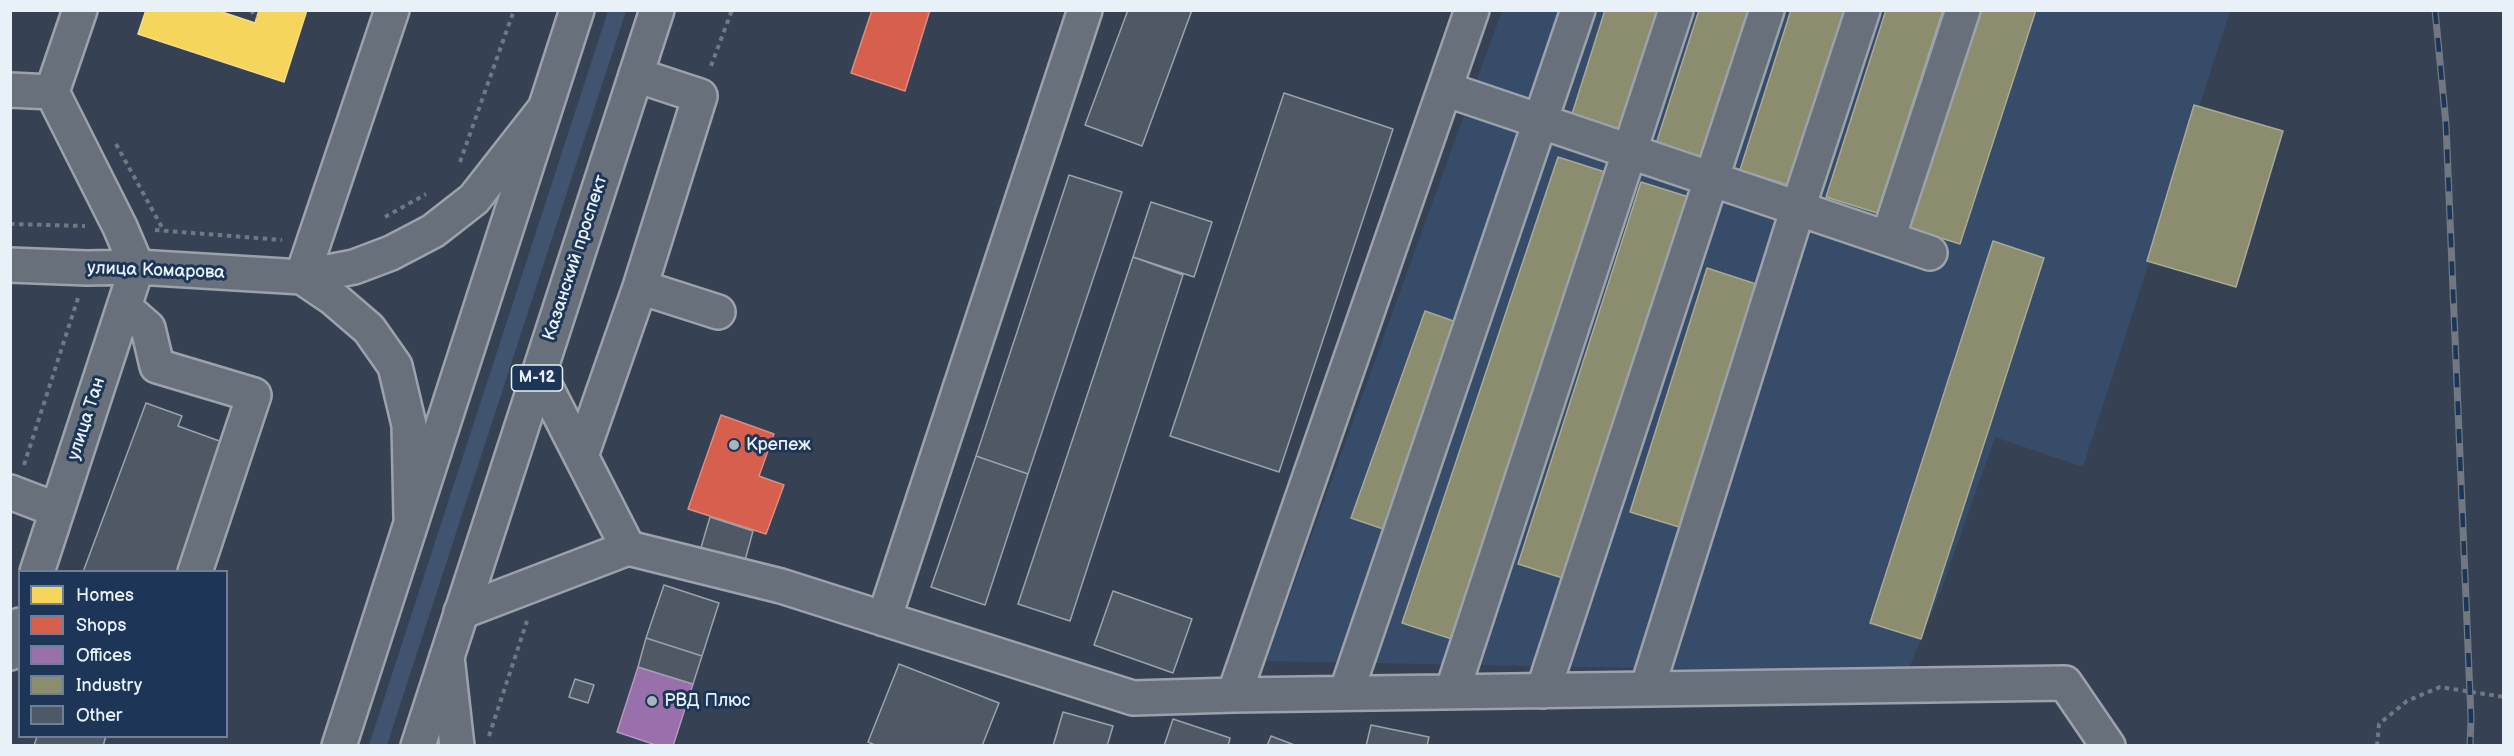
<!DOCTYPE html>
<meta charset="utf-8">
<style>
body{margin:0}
#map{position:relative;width:2514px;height:756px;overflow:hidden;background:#364254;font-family:"Balsamiq Sans",sans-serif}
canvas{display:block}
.frame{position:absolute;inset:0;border:12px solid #e8f1f8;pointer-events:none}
.legend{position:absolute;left:18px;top:570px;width:210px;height:168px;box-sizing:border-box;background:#1d3557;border:2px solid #6e8097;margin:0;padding:8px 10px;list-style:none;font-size:18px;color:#e8f1f8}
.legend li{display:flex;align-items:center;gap:12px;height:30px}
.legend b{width:30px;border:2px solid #6e8097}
</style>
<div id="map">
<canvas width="2514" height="756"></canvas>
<div class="frame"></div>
<ul class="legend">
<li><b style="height:16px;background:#f6d55c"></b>Homes</li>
<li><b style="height:16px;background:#d6604d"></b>Shops</li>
<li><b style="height:16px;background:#9970ab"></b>Offices</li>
<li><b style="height:16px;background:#8c8c6e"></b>Industry</li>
<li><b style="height:16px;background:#4f5966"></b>Other</li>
</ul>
</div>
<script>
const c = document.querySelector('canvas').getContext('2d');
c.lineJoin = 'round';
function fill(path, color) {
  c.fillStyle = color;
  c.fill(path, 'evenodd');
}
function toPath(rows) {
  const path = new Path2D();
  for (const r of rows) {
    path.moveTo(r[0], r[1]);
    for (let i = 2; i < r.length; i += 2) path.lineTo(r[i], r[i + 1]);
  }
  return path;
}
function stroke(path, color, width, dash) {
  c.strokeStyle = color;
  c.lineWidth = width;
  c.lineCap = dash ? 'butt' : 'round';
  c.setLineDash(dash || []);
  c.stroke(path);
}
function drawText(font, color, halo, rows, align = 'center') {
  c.font = font + ' "Balsamiq Sans",sans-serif';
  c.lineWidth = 6;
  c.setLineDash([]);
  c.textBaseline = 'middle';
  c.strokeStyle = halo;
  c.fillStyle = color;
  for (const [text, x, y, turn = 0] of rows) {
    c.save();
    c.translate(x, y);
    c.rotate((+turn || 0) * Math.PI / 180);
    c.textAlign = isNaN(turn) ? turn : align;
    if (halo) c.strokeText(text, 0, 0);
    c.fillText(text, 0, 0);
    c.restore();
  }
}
fill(toPath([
 [1502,11,2230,11,2083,467,1995,437,1942,588,1907,673,1266,661]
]), '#364c68');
fill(toPath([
 [608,11,626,11,387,745,369,745]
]), '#405470');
const homes = toPath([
 [146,10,216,10,255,23,259,10,307,10,284,82,138,34,146,10]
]);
fill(homes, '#f6d55c');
stroke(homes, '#f2dd8b', 1.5);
const shops = toPath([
 [872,10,930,10,905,91,851,73,872,10],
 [721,415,774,434,759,476,784,485,766,534,688,509,721,415]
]);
fill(shops, '#d6604d');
stroke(shops, '#db8c80', 1.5);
const offices = toPath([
 [638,667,693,684,673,746,659,746,617,732,638,667]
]);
fill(offices, '#9970ab');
stroke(offices, '#b197c2', 1.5);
const industry = toPath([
 [1605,10,1662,10,1624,131,1572,114,1605,10],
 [1699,10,1756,10,1708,161,1656,144,1699,10],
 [1791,10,1848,10,1791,186,1740,170,1791,10],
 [1886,10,1943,10,1877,213,1826,197,1886,10],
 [1979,10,2036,10,1960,244,1909,228,1979,10],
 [2194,105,2283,131,2236,287,2147,261,2194,105],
 [1558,157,1608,173,1452,639,1402,623,1558,157],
 [1641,182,1692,198,1569,580,1518,564,1641,182],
 [1993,241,2044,258,1921,639,1870,623,1993,241],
 [1707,268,1756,284,1679,527,1630,512,1707,268],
 [1425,311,1462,324,1389,531,1351,518,1425,311]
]);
fill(industry, '#8c8c6e');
stroke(industry, '#a8aa97', 1.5);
const building = toPath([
 [1128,10,1192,10,1142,146,1085,125,1128,10],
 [1284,93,1393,129,1279,472,1170,436,1284,93],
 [1069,175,1122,192,1028,474,976,456,1069,175],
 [1151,202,1212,222,1194,277,1133,257,1151,202],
 [1133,257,1183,275,1070,621,1018,604,1133,257],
 [146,403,182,416,178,426,225,443,177,572,83,572,146,403],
 [976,456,1028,474,985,605,931,587,976,456],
 [710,517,753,531,744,564,700,551,710,517],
 [664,585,719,603,702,656,646,638,664,585],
 [1113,591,1192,619,1173,673,1094,645,1113,591],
 [646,638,702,656,693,684,638,667,646,638],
 [899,664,999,703,982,746,877,746,868,742,899,664],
 [575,679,594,685,588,703,569,697,575,679],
 [1063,712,1113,726,1107,746,1053,746,1063,712],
 [1173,719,1230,738,1228,746,1164,746,1173,719],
 [1371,725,1429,737,1427,746,1366,746,1371,725],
 [37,736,106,736,103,746,34,746,37,736],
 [1271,736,1297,746,1267,746,1271,736]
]);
fill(building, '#4f5966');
stroke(building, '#9ba2ab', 1.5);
const minor = toPath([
 [1445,89,1930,253],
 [10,90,52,92,120,227,137,267,37,572],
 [52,92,80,10],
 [1888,238,1963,10],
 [10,265,87,268,137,267,302,277,354,267,391,253,433,231,474,199,543,111],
 [302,277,333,298,369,329,395,366,409,425,411,517],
 [302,277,392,10],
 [640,287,718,312],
 [124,307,148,328,157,366,254,395,195,572],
 [539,374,628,548],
 [581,456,640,287,700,96,636,75],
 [10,492,57,510],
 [461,612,628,548,781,586,1133,698,1234,695,2065,683,2108,746],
 [884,619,1085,10],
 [10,653,20,625],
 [447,657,457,746],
 [1647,689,1798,208,1863,10],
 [1543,691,1767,10],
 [1452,692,1676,10],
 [1346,693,1578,10],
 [1234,695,1472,10]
]);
const major = toPath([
 [339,746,577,10],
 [418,746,657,10]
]);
stroke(minor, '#9ba2ab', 38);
stroke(major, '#9ba2ab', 38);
stroke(toPath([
 [251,10,256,18],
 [711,66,732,10],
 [116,144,164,231],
 [460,162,514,10],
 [385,217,426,194],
 [10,224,85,226],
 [155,230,282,240],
 [24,465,78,298],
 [489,736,527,621],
 [2377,746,2379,724,2407,701,2440,687,2504,697]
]), '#717882', 4, [4.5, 4.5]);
stroke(minor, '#68717b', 33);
stroke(major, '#68717b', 33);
const rail = toPath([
 [2435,10,2446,124,2471,718,2470,746]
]);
stroke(rail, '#717882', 7);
stroke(rail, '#1d3557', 4.5, [14]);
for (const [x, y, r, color] of [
 [734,445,6,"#aab4bf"],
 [652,701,6,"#aab4bf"]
]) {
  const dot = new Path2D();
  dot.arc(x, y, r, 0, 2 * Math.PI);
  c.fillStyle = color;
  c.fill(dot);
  stroke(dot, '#1d3557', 2);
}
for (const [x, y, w] of [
 [537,378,51]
]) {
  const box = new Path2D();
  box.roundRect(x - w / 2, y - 13, w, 26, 4.5);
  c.fillStyle = '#1d3557';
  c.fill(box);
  stroke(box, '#e8f1f8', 1.5);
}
drawText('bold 16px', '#e8f1f8', null, [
 ["М-12",537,378]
]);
drawText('18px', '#e8f1f8', '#1d3557', [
 ["Казанский проспект",576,258,-72],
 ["улица Комарова",156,271,2],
 ["улица Тан",87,419,-72]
]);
drawText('18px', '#e8f1f8', '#1d3557', [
 ["Крепеж",746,445],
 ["РВД Плюс",664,701]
], 'left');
</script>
